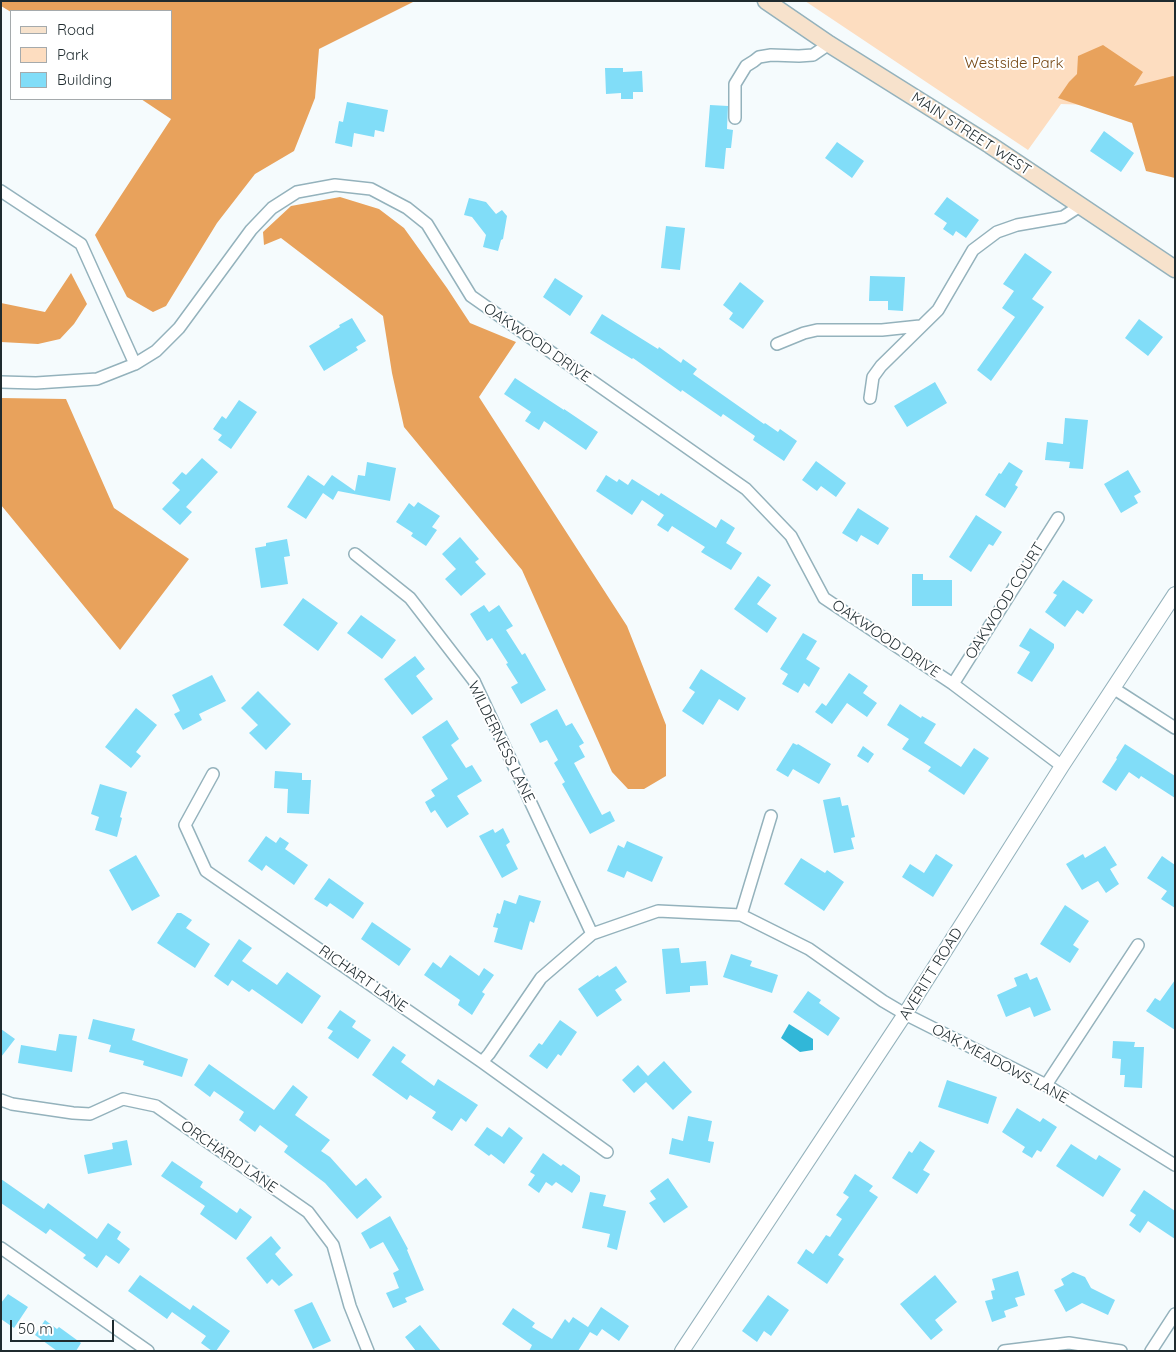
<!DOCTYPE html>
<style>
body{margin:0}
#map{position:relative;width:1176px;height:1352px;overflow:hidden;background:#f5fbfd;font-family:Quicksand,sans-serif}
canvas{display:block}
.frame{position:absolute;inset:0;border:2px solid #1f2b2f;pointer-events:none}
.legend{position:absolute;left:10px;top:10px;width:162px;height:90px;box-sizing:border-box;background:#fff;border:1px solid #a5aaac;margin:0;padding:6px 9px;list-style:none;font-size:15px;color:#1f2b2f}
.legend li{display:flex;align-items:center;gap:10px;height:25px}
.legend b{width:25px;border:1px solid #a5aaac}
.scale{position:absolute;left:10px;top:1320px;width:104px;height:22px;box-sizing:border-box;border:2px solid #1f2b2f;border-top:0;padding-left:6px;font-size:15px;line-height:18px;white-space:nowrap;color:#1f2b2f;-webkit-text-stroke:4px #fff;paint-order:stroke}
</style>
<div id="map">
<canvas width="1176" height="1352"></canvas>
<div class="frame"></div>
<ul class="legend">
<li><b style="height:6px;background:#f7e2cc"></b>Road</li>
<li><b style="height:14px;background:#fdddc0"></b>Park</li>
<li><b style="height:14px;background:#81ddf8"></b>Building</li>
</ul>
<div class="scale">50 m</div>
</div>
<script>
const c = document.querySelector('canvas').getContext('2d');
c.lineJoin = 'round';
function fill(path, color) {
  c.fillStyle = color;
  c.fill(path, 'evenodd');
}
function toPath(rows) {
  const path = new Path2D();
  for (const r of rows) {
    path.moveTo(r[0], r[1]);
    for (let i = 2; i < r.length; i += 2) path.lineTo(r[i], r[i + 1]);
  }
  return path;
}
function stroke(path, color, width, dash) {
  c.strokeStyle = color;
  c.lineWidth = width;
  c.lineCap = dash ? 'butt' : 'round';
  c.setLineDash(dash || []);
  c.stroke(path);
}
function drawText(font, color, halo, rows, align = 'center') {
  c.font = font + ' Quicksand,sans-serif';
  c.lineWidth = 4;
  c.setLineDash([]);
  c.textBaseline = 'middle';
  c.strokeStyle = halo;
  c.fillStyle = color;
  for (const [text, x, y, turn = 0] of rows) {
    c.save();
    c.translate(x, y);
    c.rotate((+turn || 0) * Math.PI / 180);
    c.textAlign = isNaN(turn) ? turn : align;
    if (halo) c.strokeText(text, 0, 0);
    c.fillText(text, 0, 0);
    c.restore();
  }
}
fill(toPath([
 [805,1,1175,1,1175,112,1090,105,1061,104,1028,150]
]), '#fdddc0');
fill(toPath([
 [1,1,415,1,319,49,315,98,294,151,255,174,217,223,166,306,153,312,127,297,95,235,171,119,141,99,171,99,171,11,11,11,11,12,1,6],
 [1103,45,1143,72,1134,86,1173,76,1175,77,1175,178,1146,171,1132,123,1058,98,1069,82,1077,74,1078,56],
 [340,197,379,209,404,228,447,288,470,323,516,342,479,397,627,626,666,725,666,776,644,789,628,789,612,772,522,570,404,427,392,373,383,316,281,238,264,245,263,232,291,206],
 [71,273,87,304,74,324,60,339,38,344,1,342,1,303,45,312],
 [1,398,66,399,114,508,189,559,120,650,1,505]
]), '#e8a25c');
fill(toPath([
 [789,1024,813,1039,813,1050,800,1052,781,1038]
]), '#31b7d8');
fill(toPath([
 [605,68,623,68,623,72,642,71,643,92,633,92,633,99,621,99,621,93,606,94],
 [347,102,388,110,384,132,375,130,374,137,354,133,352,147,335,143,339,121,343,122],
 [710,105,728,106,727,129,733,130,731,148,726,148,724,169,705,167],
 [1104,131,1134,153,1121,172,1090,151],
 [837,142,864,161,852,178,825,158],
 [947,197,979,220,966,238,956,231,953,236,943,229,947,223,934,214],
 [469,198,486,202,496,214,502,210,507,216,503,239,501,240,498,251,483,247,486,235,472,217,464,215],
 [666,226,685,228,680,270,661,268],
 [1025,253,1052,272,1032,299,1044,307,991,381,977,370,1015,317,1002,308,1014,291,1003,284],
 [870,276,905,277,903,311,888,310,888,301,869,301],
 [555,278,583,296,570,316,543,297],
 [740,282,764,301,743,329,729,319,733,313,723,305],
 [602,314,658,349,659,347,681,363,683,359,697,369,693,374,764,424,765,423,778,432,780,429,797,441,784,461,753,440,755,436,723,414,721,417,682,390,681,392,633,358,632,359,590,333],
 [352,318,366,341,356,347,358,350,324,371,309,346,340,327,339,325],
 [1139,319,1163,337,1148,356,1125,338],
 [515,378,564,410,564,409,598,432,586,450,544,421,539,430,525,421,531,412,504,394],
 [935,382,947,403,907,427,894,406],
 [239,400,257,412,231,449,218,440,222,435,213,429,222,416,226,419],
 [1065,418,1088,420,1083,469,1069,468,1070,462,1045,460,1047,442,1063,444],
 [202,458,218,472,186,507,192,512,180,525,162,509,180,490,172,483,182,472,186,475],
 [816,461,846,483,836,497,821,486,817,491,802,480],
 [367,462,396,468,390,501,338,491,333,500,323,493,306,519,287,507,308,475,324,486,332,475,355,491,358,475,365,476],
 [1009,462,1023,471,1015,485,1018,487,1005,508,985,495,999,473,1001,474],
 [1128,470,1141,492,1134,496,1138,503,1121,513,1104,484],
 [606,475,617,482,619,479,628,485,632,479,659,496,661,493,716,528,721,519,735,528,726,543,742,553,731,570,701,552,705,547,672,526,668,532,657,525,664,515,642,500,632,515,596,491],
 [418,502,440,516,432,527,437,530,426,546,411,536,413,533,396,522,409,503,414,507],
 [858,508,889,528,878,545,861,535,857,542,842,533],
 [976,515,1002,532,993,546,989,544,971,572,949,557],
 [460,537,479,559,475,562,486,574,461,596,445,579,456,569,442,554],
 [287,539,290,556,284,557,288,584,261,588,255,548,266,546,266,543],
 [912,574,923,574,923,580,952,580,952,606,912,606],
 [758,576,771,585,757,604,777,618,767,633,734,609],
 [1063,580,1093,600,1083,614,1077,610,1065,627,1045,612,1057,595,1053,593],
 [303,598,338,623,318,651,283,625],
 [484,605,489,612,499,605,513,626,506,630,522,655,525,653,546,690,521,704,511,687,518,683,506,664,508,663,492,638,487,641,470,614],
 [361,615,396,640,382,659,347,633],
 [1030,628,1054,644,1054,648,1032,682,1017,673,1030,652,1019,646],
 [803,633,817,641,806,659,820,668,809,687,804,683,798,693,782,684,788,674,780,669],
 [415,656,425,669,416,676,433,699,412,715,384,679],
 [701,669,746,698,738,711,719,699,703,725,682,711,695,692,689,688],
 [849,673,868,686,863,693,877,703,867,717,847,703,832,724,815,712,822,703,826,706],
 [212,675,226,701,199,714,202,720,183,730,174,714,180,711,172,695],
 [258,691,291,724,266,750,249,733,258,725,241,708],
 [900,704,921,718,922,716,936,724,924,743,961,767,974,748,989,758,964,795,928,771,931,767,902,749,909,739,887,725],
 [136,708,157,725,136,752,141,756,131,768,105,747],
 [557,709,566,726,572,723,584,743,579,746,585,757,574,763,602,815,610,811,615,821,590,834,562,784,565,782,554,763,558,760,547,740,540,743,530,724],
 [447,720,459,739,451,745,466,768,472,765,482,781,457,796,469,814,447,828,435,810,431,813,425,802,435,796,431,790,448,779,422,737],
 [793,743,797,745,798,744,831,764,819,784,793,769,788,777,776,770],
 [1125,744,1175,776,1175,798,1141,776,1139,779,1129,772,1116,791,1102,782,1117,759,1116,758],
 [863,746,874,754,868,763,857,756],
 [275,771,302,773,302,780,311,780,309,814,287,813,288,789,274,788],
 [100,784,127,792,120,817,122,818,117,837,95,830,99,817,91,814],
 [840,797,842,806,848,805,855,837,851,838,854,849,834,853,823,800],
 [503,828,510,842,506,845,518,869,502,878,479,836,493,829,495,833],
 [266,836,276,843,280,837,289,843,285,849,308,865,294,885,266,865,262,871,248,861],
 [627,841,663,857,652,882,627,871,624,878,607,871,618,845,624,848],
 [1105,846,1117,865,1110,869,1119,884,1106,893,1098,881,1082,890,1066,864,1083,854,1085,858],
 [936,854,953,865,933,897,902,877,910,864,924,873],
 [136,855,160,896,132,911,109,870],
 [1162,856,1175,865,1175,908,1161,899,1167,891,1147,878],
 [801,858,825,873,827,870,844,882,824,911,784,884],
 [329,878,364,903,353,919,330,903,327,907,314,899],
 [519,895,541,901,534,923,530,921,522,950,494,942,498,928,493,927,497,913,500,914,504,900,516,904],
 [1065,905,1089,921,1073,945,1079,949,1070,963,1040,944],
 [177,913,181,913,192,920,186,928,210,944,195,968,157,943],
 [372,922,411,949,399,966,361,939],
 [239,939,252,948,242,961,277,985,287,972,321,996,302,1024,252,989,249,992,232,980,228,986,214,976],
 [679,948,681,963,706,961,708,985,690,986,690,992,666,994,662,949],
 [731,954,752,961,750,966,778,975,772,993,723,977],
 [450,955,479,976,484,968,494,975,482,992,485,994,472,1015,458,1005,460,1000,424,975,433,962,441,968],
 [616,966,627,982,615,990,622,1000,597,1017,578,989,598,975,599,977],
 [1027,973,1030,980,1037,977,1051,1010,1034,1017,1030,1007,1006,1017,997,995,1017,986,1014,978],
 [1175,980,1175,1030,1146,1011,1155,998,1160,1001],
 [808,991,821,1000,819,1003,840,1018,828,1036,793,1012],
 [340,1010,356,1021,352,1027,371,1040,358,1059,328,1038,333,1031,327,1028],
 [93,1019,135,1029,132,1040,188,1059,182,1077,143,1065,144,1061,109,1052,111,1045,88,1039],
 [560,1020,577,1032,561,1056,558,1054,547,1069,529,1056,539,1043,542,1045],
 [1,1029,15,1039,1,1057],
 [59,1034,77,1036,72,1072,18,1063,21,1045,56,1051],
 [1113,1041,1135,1042,1134,1047,1144,1047,1142,1088,1124,1087,1125,1075,1120,1075,1121,1059,1112,1058],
 [393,1046,406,1055,401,1062,434,1086,438,1079,478,1105,466,1122,461,1118,452,1131,432,1118,436,1112,410,1095,407,1100,372,1075],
 [664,1061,692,1092,673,1110,646,1082,634,1093,622,1080,638,1065,648,1076],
 [209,1064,274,1110,293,1085,308,1097,295,1115,330,1140,321,1151,330,1157,356,1186,366,1178,382,1197,357,1219,325,1183,284,1152,288,1146,260,1125,255,1132,239,1120,244,1112,214,1091,210,1097,194,1085],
 [947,1080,997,1097,988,1124,938,1107],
 [1017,1108,1040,1122,1043,1118,1057,1127,1041,1152,1037,1150,1032,1158,1022,1152,1025,1147,1002,1132],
 [688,1116,712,1121,708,1141,714,1142,710,1163,669,1154,672,1138,683,1141],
 [487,1127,502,1137,509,1127,523,1138,504,1164,491,1154,489,1156,474,1145],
 [127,1140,132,1165,88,1174,84,1155,113,1149,112,1143],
 [920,1141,935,1151,923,1170,930,1174,917,1194,892,1178,909,1151,912,1153],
 [1071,1144,1096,1160,1099,1155,1121,1169,1103,1197,1056,1166],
 [543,1153,561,1166,563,1164,580,1176,580,1181,572,1193,556,1182,552,1186,546,1182,539,1193,528,1185,535,1175,530,1172],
 [172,1161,203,1182,200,1187,237,1213,240,1208,252,1217,236,1240,200,1214,205,1206,161,1176],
 [855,1174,873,1186,869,1191,878,1197,838,1255,844,1259,827,1284,797,1263,806,1249,813,1254,826,1235,830,1237,842,1219,836,1215,849,1197,843,1193],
 [668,1178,688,1207,664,1223,649,1203,656,1199,650,1191],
 [1,1179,44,1209,48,1203,97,1239,108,1223,121,1232,117,1239,130,1249,119,1264,106,1255,97,1268,83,1258,86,1255,50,1229,46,1234,1,1203],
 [1144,1190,1175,1211,1175,1239,1148,1221,1140,1233,1129,1225,1136,1215,1130,1211],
 [590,1192,606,1195,603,1206,626,1211,617,1250,607,1247,610,1234,582,1228],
 [390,1216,408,1249,407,1250,424,1290,405,1298,407,1302,393,1308,386,1293,399,1288,393,1273,399,1270,383,1242,370,1249,361,1233],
 [271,1236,281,1248,275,1254,293,1275,279,1286,272,1279,267,1284,246,1258],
 [1018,1271,1025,1295,1015,1298,1018,1306,1004,1311,1006,1317,992,1322,985,1301,993,1299,991,1291,995,1290,992,1279],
 [1073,1272,1085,1277,1091,1288,1115,1300,1108,1315,1082,1303,1066,1312,1054,1290,1064,1285,1061,1279],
 [140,1275,190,1310,193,1305,230,1331,216,1351,212,1351,201,1343,206,1336,172,1312,167,1319,128,1291],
 [935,1275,957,1302,935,1320,943,1330,931,1340,900,1304],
 [8,1294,28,1307,14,1328,1,1319,1,1303],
 [768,1295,789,1310,771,1336,764,1331,757,1342,742,1331],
 [312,1302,331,1341,313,1349,294,1310],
 [601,1307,629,1326,619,1341,602,1329,597,1336,590,1332,578,1351,529,1351,532,1345,502,1324,513,1308,535,1323,532,1327,552,1339,565,1319,569,1323,573,1317,588,1327],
 [45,1320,57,1329,59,1327,81,1343,76,1351,57,1351,35,1335],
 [420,1325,441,1351,416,1351,405,1337]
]), '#81ddf8');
const minor = toPath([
 [735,118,735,84,746,66,754,61,759,57,771,55,799,56,813,55,829,44],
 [1,191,81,244,135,364],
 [777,344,804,333,817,330,882,330,920,326],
 [1,382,36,383,97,379,135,364,156,351,179,328,251,230,272,208,297,192,335,185,371,189,407,208,427,224,471,296,746,489,791,536,824,598,953,684,1062,766],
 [870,398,873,377,881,366,938,310,973,250,997,232,1017,225,1063,217,1080,206],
 [355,554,410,598,474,681,592,934],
 [953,684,1058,518],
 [1113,688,1175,728],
 [213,774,185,825,206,871,482,1062,607,1152],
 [741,915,771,816],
 [482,1062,489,1054,541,978,592,934,658,911,741,915,809,949,883,1001,905,1014,1046,1085,1175,1165],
 [1046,1085,1138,945],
 [1,1100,12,1104,73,1113,90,1114,123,1099,156,1106,308,1212,333,1245,350,1306,368,1351],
 [1,1248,148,1351],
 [1004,1351,1069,1343,1121,1351],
 [1151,1351,1175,1314]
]);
const tertiary = toPath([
 [682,1351,905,1014,1062,766,1175,594]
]);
const secondary = toPath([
 [766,1,829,44,990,145,1175,269]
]);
stroke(minor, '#94b2bc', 14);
stroke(tertiary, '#94b2bc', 16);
stroke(secondary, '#94b2bc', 19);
stroke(minor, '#fff', 11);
stroke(tertiary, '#fff', 14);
stroke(secondary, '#f7e2cc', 16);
drawText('15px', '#764814', '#fff', [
 ["Westside Park",1014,63]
]);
drawText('15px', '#1f2b2f', '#fff', [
 ["MAIN STREET WEST",971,134,33],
 ["OAKWOOD DRIVE",537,343,35],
 ["OAKWOOD COURT",1005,601,-58],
 ["OAKWOOD DRIVE",886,639,34],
 ["WILDERNESS LANE",501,742,64],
 ["AVERITT ROAD",931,974,-58],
 ["RICHART LANE",363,979,35],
 ["OAK MEADOWS LANE",1000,1064,28],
 ["ORCHARD LANE",229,1157,35]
]);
</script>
